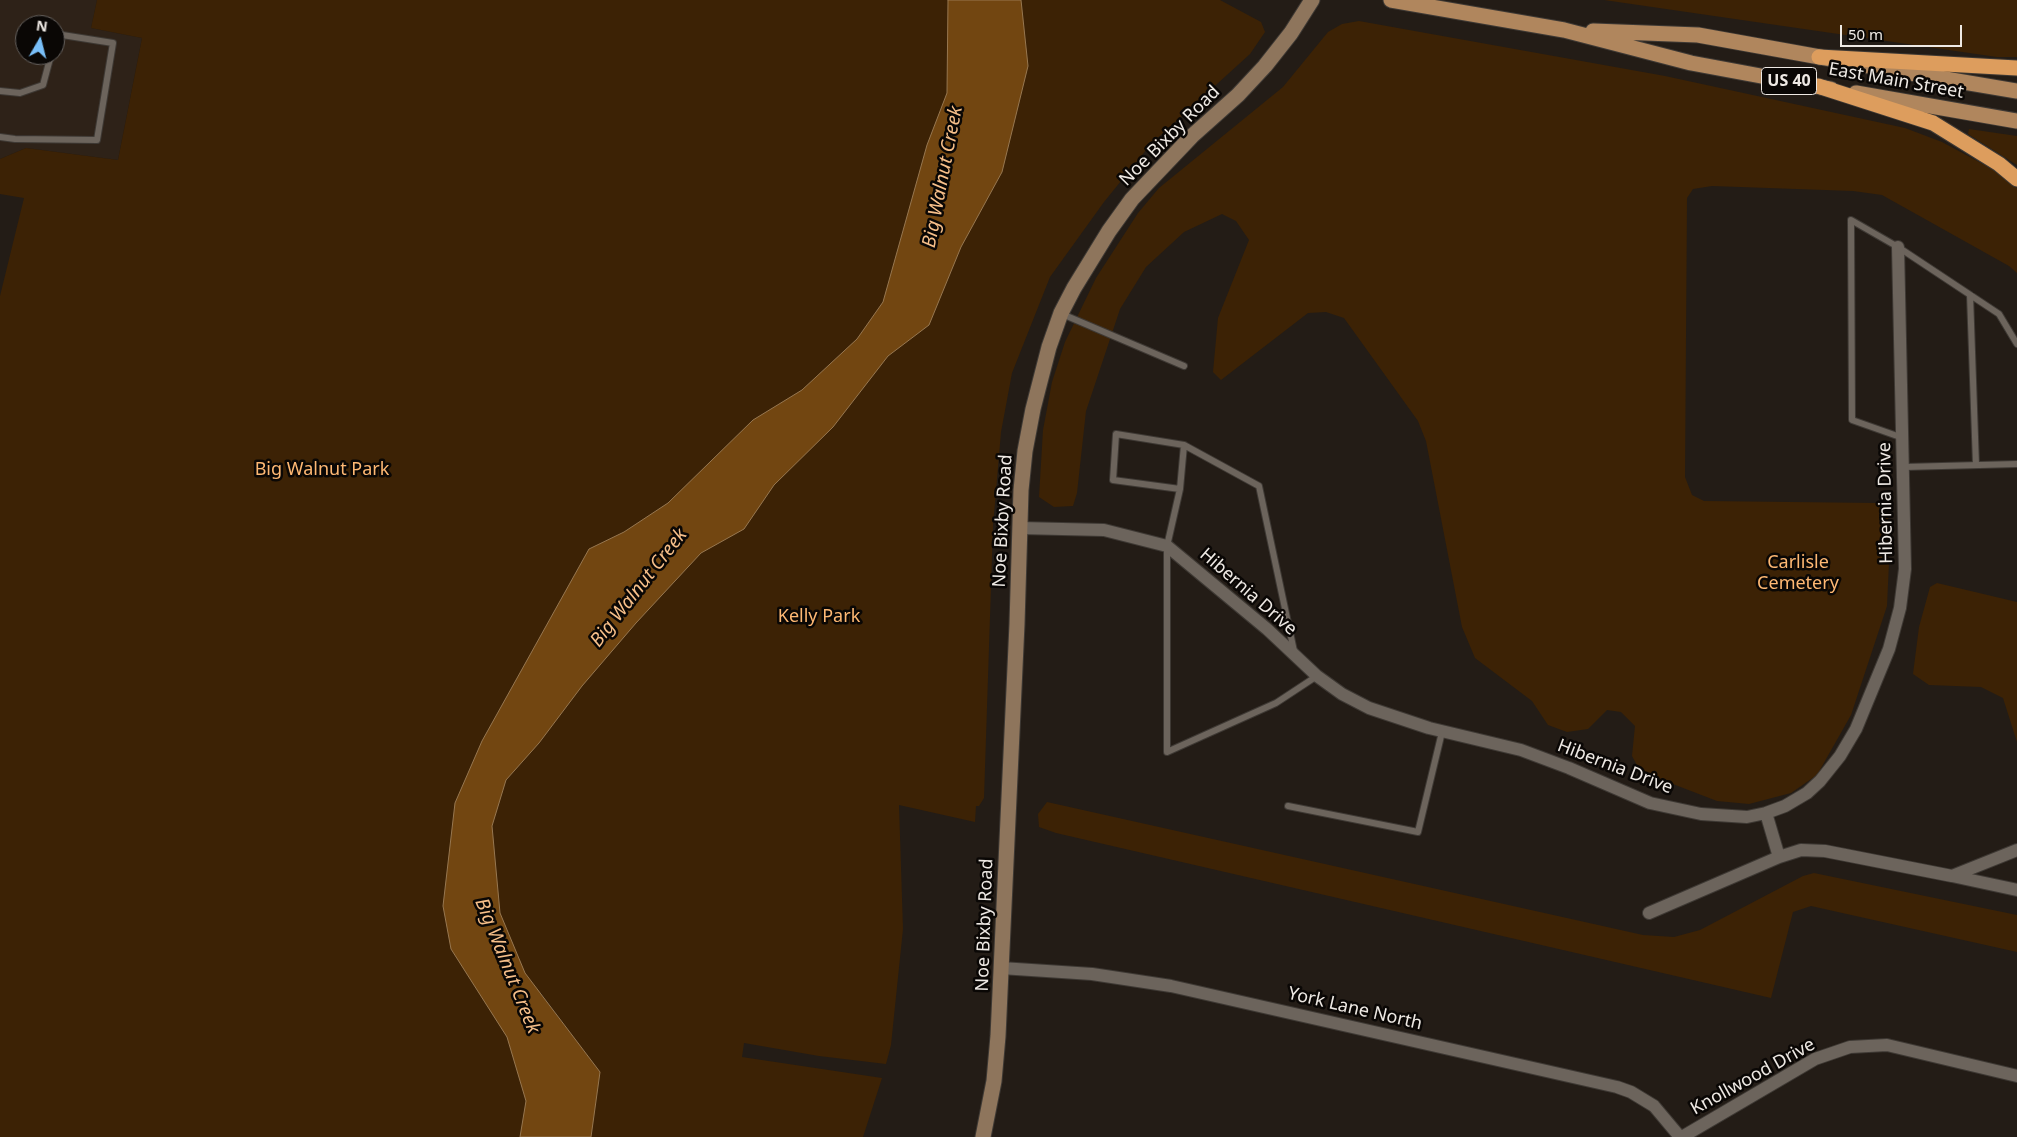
<!DOCTYPE html>
<style>
body{margin:0}
#map{position:relative;width:2017px;height:1137px;overflow:hidden;background:#231c16;font-family:"Noto Sans",sans-serif}
canvas{display:block}
.north{position:absolute;left:15px;top:15px;width:50px;height:50px;box-sizing:border-box;background:#0a0705;border:1px solid #65615e;border-radius:50%;rotate:8deg;font-size:14px;font-weight:700;line-height:20px;text-align:center;color:#eee9e4}
.north::after{content:'';display:block;margin:auto;width:18px;height:22px;background:#79bff8;clip-path:polygon(50% 0,100% 100%,50% 72%,0 100%)}
.scale{position:absolute;left:1840px;top:25px;width:122px;height:22px;box-sizing:border-box;border:2px solid #eee9e4;border-top:0;padding-left:6px;font-size:15px;line-height:18px;white-space:nowrap;color:#eee9e4;-webkit-text-stroke:4px #0a0705;paint-order:stroke}
</style>
<div id="map">
<canvas width="2017" height="1137"></canvas>
<div class="north">N</div>
<div class="scale">50 m</div>
</div>
<script>
const c = document.querySelector('canvas').getContext('2d');
c.lineJoin = 'round';
function fill(path, color) {
  c.fillStyle = color;
  c.fill(path, 'evenodd');
}
function toPath(rows) {
  const path = new Path2D();
  for (const r of rows) {
    path.moveTo(r[0], r[1]);
    for (let i = 2; i < r.length; i += 2) path.lineTo(r[i], r[i + 1]);
  }
  return path;
}
function stroke(path, color, width, dash) {
  c.strokeStyle = color;
  c.lineWidth = width;
  c.lineCap = dash ? 'butt' : 'round';
  c.setLineDash(dash || []);
  c.stroke(path);
}
function drawText(font, color, halo, rows, align = 'center') {
  c.font = font + ' "Noto Sans",sans-serif';
  c.lineWidth = 5;
  c.setLineDash([]);
  c.textBaseline = 'middle';
  c.strokeStyle = halo;
  c.fillStyle = color;
  for (const [text, x, y, turn = 0] of rows) {
    c.save();
    c.translate(x, y);
    c.rotate((+turn || 0) * Math.PI / 180);
    c.textAlign = isNaN(turn) ? turn : align;
    if (halo) c.strokeText(text, 0, 0);
    c.fillText(text, 0, 0);
    c.restore();
  }
}
fill(toPath([
 [0,0,97,0,91,28,142,38,118,160,26,148,0,159],
 [25,25,55,25,55,55,25,55]
]), '#2e2218');
fill(toPath([
 [97,0,1220,0,1261,22,1265,32,1250,54,1151,144,1104,202,1050,277,1012,373,1001,432,993,526,984,798,979,806,976,806,975,822,899,805,903,929,891,1045,886,1064,819,1056,744,1043,742,1057,882,1078,863,1137,591,1137,600,1072,541,993,543,1137,0,1137,0,296,24,198,0,194,0,159,26,148,118,160,142,38,91,28],
 [552,726,506,780,498,804,493,784],
 [1604,0,2017,0,2017,57,1997,57],
 [1359,21,1665,76,1905,128,1942,142,1994,170,2017,188,2017,273,2009,266,1882,195,1853,191,1712,186,1693,189,1687,198,1685,477,1692,495,1704,501,1876,503,1888,510,1889,563,1887,606,1851,715,1817,775,1791,793,1749,804,1717,801,1665,781,1639,769,1632,756,1635,726,1621,712,1607,710,1588,729,1567,732,1548,725,1532,701,1475,658,1462,627,1426,441,1418,421,1344,318,1326,312,1308,313,1221,380,1213,372,1218,318,1249,240,1236,221,1222,214,1184,232,1146,267,1120,309,1086,411,1077,493,1073,506,1054,507,1039,497,1043,430,1052,382,1065,342,1096,278,1138,213,1159,188,1283,87,1328,32,1342,24],
 [1969,129,2017,136,2017,165,1968,134],
 [1937,583,2017,602,2017,742,2003,698,1981,687,1929,685,1913,674,1919,627,1930,587],
 [1047,802,1643,935,1674,937,1700,930,1803,876,1814,873,2017,915,2017,952,1811,906,1793,912,1771,998,1056,833,1039,827,1038,814]
]), '#3c2205');
const water = toPath([
 [948,0,1021,0,1028,66,1002,172,961,247,929,325,888,356,833,427,774,485,744,529,701,553,636,623,582,686,539,743,506,780,492,826,500,913,525,973,600,1072,591,1137,520,1137,526,1101,507,1037,451,949,443,906,455,803,482,741,589,549,624,532,668,503,753,420,802,390,857,339,883,302,927,145,947,93,948,0]
]);
fill(water, '#724611');
stroke(water, '#977750', 1);
const lane = toPath([
 [0,91,20,93,43,85,51,55],
 [0,137,15,139,97,140,113,43,56,34,55,38],
 [1970,295,1976,465],
 [1062,314,1184,366],
 [1903,438,1852,420,1851,220,1898,247,1999,314,2017,344],
 [1904,467,2017,464],
 [1180,489,1184,445],
 [1294,651,1259,486,1184,445,1116,434,1113,480,1180,489,1167,546,1167,752,1276,703,1317,676],
 [1288,806,1418,832,1442,732]
]);
const street = toPath([
 [1020,528,1104,530,1167,546,1267,629,1317,676,1342,694,1369,708,1429,728,1521,750,1569,768,1650,803,1701,814,1747,817,1766,813,1785,806,1807,793,1820,781,1840,756,1856,729,1889,649,1900,608,1905,569,1898,247],
 [1766,813,1779,857,1801,850,1825,851,1952,876,2017,850],
 [1952,876,2017,890],
 [1649,913,1779,857],
 [1001,968,1092,974,1171,986,1617,1087,1631,1092,1654,1106,1680,1137],
 [1682,1137,1815,1059,1850,1047,1887,1045,2017,1076]
]);
const secondary = toPath([
 [983,1137,994,1081,998,1036,1017,624,1021,490,1025,451,1033,409,1049,347,1061,313,1074,288,1109,231,1132,199,1192,136,1238,95,1265,66,1291,33,1312,0]
]);
const primary = toPath([
 [1391,0,1564,30,1691,63,1831,89],
 [1593,31,1698,35,1831,59],
 [1863,65,2017,91],
 [1856,93,2017,121]
]);
const highway = toPath([
 [1819,57,2017,68],
 [1818,86,1933,123,1999,164,2017,179]
]);
stroke(lane, '#3e3934', 8);
stroke(street, '#3e3934', 14);
stroke(secondary, '#3e3934', 17);
stroke(primary, '#3e3934', 17);
stroke(highway, '#3e3934', 17);
stroke(lane, '#6c645c', 6);
stroke(street, '#6c645c', 12);
stroke(secondary, '#8e755c', 15);
stroke(primary, '#b0865d', 15);
stroke(highway, '#dd9d5d', 15);
for (const [x, y, w] of [
 [1789,81,55]
]) {
  const box = new Path2D();
  box.roundRect(x - w / 2, y - 13.5, w, 27, 4);
  c.fillStyle = '#0a0705';
  c.fill(box);
  stroke(box, '#eee9e4', 1);
}
drawText('bold 16px', '#eee9e4', null, [
 ["US 40",1789,81]
]);
drawText('18px', '#eee9e4', '#0a0705', [
 ["East Main Street",1896,81,10],
 ["Noe Bixby Road",1170,136,-45],
 ["Hibernia Drive",1886,503,-91],
 ["Noe Bixby Road",1003,521,-87],
 ["Hibernia Drive",1248,592,41],
 ["Hibernia Drive",1615,767,21],
 ["Noe Bixby Road",985,925,-88],
 ["York Lane North",1355,1009,13],
 ["Knollwood Drive",1753,1077,-29]
]);
drawText('18px', '#feb873', '#0a0705', [
 ["Big Walnut Park",322,470],
 ["Carlisle",1798,563],
 ["Cemetery",1798,584],
 ["Kelly Park",819,617]
]);
drawText('italic 19px', '#f7bf89', '#0a0705', [
 ["Big Walnut Creek",943,177,-79],
 ["Big Walnut Creek",639,588,-52],
 ["Big Walnut Creek",507,966,68]
]);
</script>
